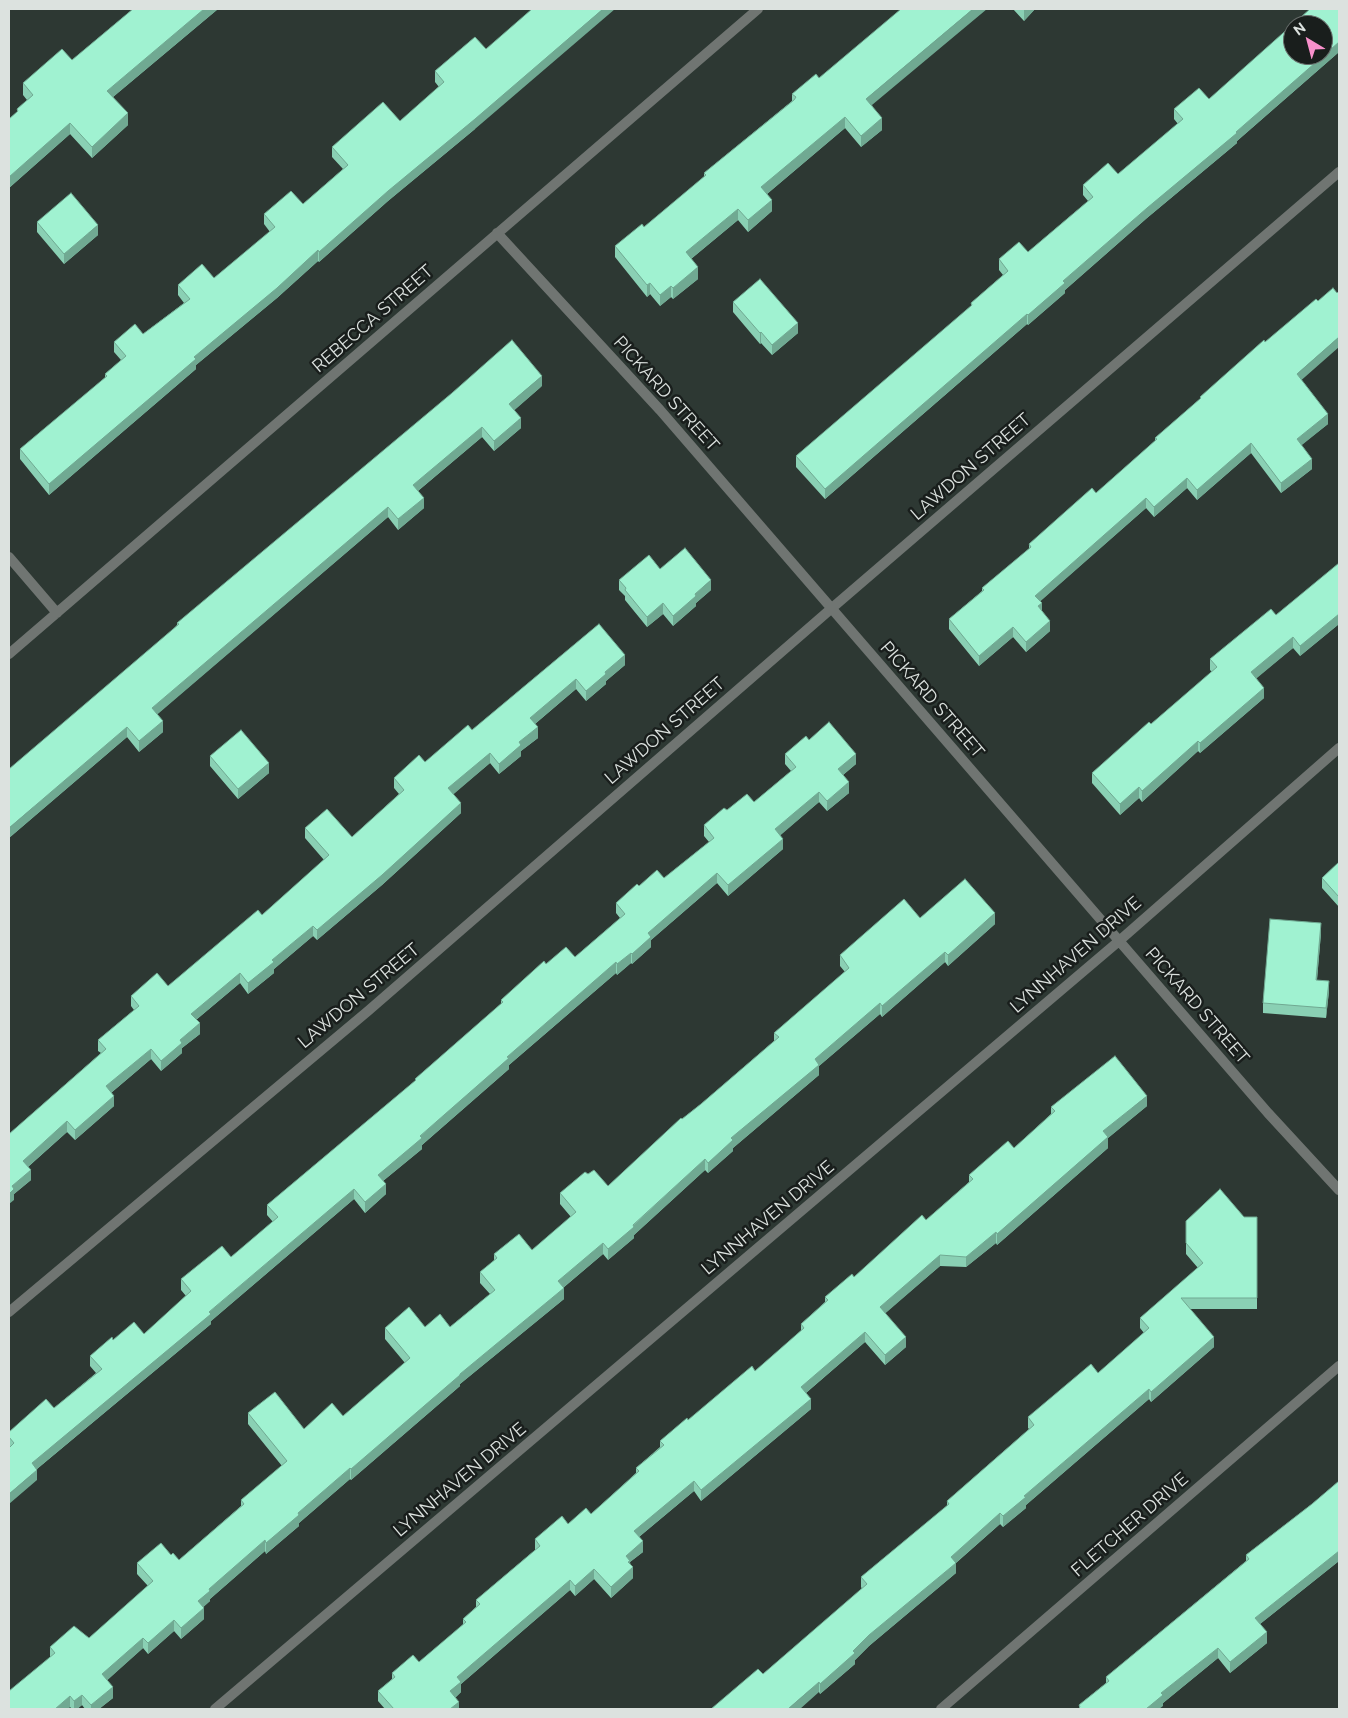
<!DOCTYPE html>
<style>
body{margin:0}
#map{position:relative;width:1348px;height:1718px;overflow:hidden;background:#2d3833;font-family:Raleway,sans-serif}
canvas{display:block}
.frame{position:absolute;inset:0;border:10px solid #dce2df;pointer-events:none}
.north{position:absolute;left:1283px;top:15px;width:50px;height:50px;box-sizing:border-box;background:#191e1c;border:1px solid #676c6a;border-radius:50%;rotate:323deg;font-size:14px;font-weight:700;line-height:20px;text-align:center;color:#dce2df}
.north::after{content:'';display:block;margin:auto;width:18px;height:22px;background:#f890cb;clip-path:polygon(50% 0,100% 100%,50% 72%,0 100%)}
</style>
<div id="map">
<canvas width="1348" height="1718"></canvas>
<div class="frame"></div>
<div class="north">N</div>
</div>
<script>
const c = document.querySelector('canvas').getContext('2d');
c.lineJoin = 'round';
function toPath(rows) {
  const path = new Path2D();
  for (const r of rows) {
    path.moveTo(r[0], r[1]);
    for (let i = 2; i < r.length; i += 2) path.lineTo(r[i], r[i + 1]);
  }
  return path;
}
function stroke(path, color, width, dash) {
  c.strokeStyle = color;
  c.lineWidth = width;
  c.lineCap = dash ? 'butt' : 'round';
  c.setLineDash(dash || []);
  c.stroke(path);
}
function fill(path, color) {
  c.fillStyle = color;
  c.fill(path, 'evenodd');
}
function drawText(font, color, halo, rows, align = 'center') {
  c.font = font + ' Raleway,sans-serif';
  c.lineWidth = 5;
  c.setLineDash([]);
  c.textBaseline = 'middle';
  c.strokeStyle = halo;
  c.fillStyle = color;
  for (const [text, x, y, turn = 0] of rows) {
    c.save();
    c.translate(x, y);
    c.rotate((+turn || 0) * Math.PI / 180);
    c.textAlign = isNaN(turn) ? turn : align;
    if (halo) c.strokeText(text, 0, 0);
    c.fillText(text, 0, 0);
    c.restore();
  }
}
stroke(toPath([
 [497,233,660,410,1268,1113,1339,1190],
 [9,557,57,613],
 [9,654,758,9],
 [9,1312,368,1011,832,608,1339,172],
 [215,1709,1119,941,1339,748],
 [941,1709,1339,1366]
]), '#707572', 10);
fill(toPath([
 [133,9,218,9,113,97,128,125,92,158,70,134,9,188,9,119,17,112,17,109,27,100,23,95,23,83,72,60],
 [1013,9,1035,9,1024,21],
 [1339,9,1339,52,1237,141,1237,143,1147,218,1065,290,1065,293,1028,325,1027,324,825,499,796,467,796,456,971,307,971,303,1003,275,999,270,999,259,1028,252,1088,201,1083,195,1083,185,1118,174,1178,124,1174,119,1174,109,1209,99],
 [475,37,475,129,388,201,319,262,318,261,277,298,196,365,196,369,49,495,20,459,20,449,105,378,105,374,121,360,114,352,114,342,143,334,184,303,178,295,178,285,214,278,270,232,264,224,264,214,303,204,343,169,332,157,332,147,400,121,439,87,435,82,435,71],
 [819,78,872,105,882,130,861,147,845,128,767,194,772,211,748,232,738,220,691,259,698,279,673,299,671,297,660,306,650,294,647,297,615,257,615,246,644,227,704,177,704,173,792,101,792,94],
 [37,222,98,235,64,264,37,232],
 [733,302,798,333,772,355,761,343,760,344,733,312],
 [1301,380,1328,424,1301,445,1312,469,1281,493,1251,453,1197,500,1187,488,1154,517,1146,508,1040,601,1042,611,1050,631,1026,652,1013,637,979,666,949,629,949,619,982,591,982,588,1029,549,1029,544,1096,493,1155,441,1155,438,1200,399,1200,397],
 [542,386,514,410,521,428,494,451,482,437,418,491,424,508,398,530,388,517,157,714,163,732,139,752,127,737,9,838,177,625,177,623],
 [1339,556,1339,624,1300,656,1293,648,1256,678,1264,698,1200,753,1198,751,1142,802,1139,798,1120,815,1092,783,1092,773,1151,724,1212,672,1210,670,1210,659,1276,615,1339,564],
 [660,569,711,590,696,603,696,606,673,626,663,614,647,627,625,600,625,596,619,590,619,580],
 [599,624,625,665,606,681,606,684,586,701,576,689,535,724,538,738,521,751,521,756,499,774,490,763,453,794,461,813,382,885,317,940,313,936,274,969,274,973,248,994,240,983,196,1020,200,1034,182,1048,182,1053,161,1071,151,1059,111,1093,114,1106,75,1140,67,1132,28,1167,31,1180,14,1194,14,1200,9,1134,101,1053,98,1051,98,1040,134,1010,131,1006,131,996,168,986,262,915,324,860,305,838,305,828,352,837,399,794,394,788,394,778,425,762,472,730],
 [809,740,856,764,843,775,849,793,827,811,819,802,780,835,783,849,728,896,717,883,651,940,651,947,632,964,631,963,617,975,616,973,509,1065,509,1069,422,1145,422,1149,383,1181,386,1194,365,1213,354,1199,211,1321,211,1324,37,1469,37,1480,9,1447,9,1432,54,1408,96,1373,90,1366,90,1356,113,1340,144,1334,186,1296,181,1290,181,1279,231,1257,273,1222,267,1215,267,1205,415,1081,415,1079,501,1004,501,1000,546,964,575,957,620,918,616,913,616,903,639,886,664,878,709,842,704,836,704,825,727,810,754,802,791,771,785,764,785,754],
 [210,756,269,773,238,799,210,766],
 [1339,862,1339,907,1322,888,1322,878],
 [920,918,995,924,948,966,945,962,882,1017,880,1014,819,1066,819,1075,733,1148,733,1151,708,1173,705,1170,634,1235,634,1238,608,1260,603,1254,563,1288,564,1299,460,1384,460,1386,351,1480,350,1479,299,1523,299,1526,266,1554,265,1551,210,1599,210,1601,203,1607,204,1619,181,1639,174,1631,148,1654,143,1648,107,1680,113,1698,99,1709,85,1709,82,1705,77,1709,72,1709,70,1707,67,1709,9,1709,50,1657,50,1647,89,1638,148,1586,137,1574,137,1563,171,1555,179,1560,241,1506,241,1500,282,1466,248,1424,248,1413,304,1429,343,1416,405,1363,385,1339,385,1328,450,1327,490,1294,480,1283,480,1272,494,1261,494,1254,532,1250,571,1217,560,1204,560,1193,588,1174,608,1186,682,1119,701,1104,774,1041,774,1033,845,972,840,966,840,955],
 [1321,933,1317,980,1329,991,1326,1018,1263,1013,1263,1003],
 [1147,1106,1108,1138,1108,1148,997,1245,996,1243,966,1267,940,1266,885,1313,906,1347,885,1365,865,1342,806,1393,811,1409,701,1501,694,1491,639,1537,643,1552,630,1562,633,1578,611,1598,594,1579,575,1596,570,1590,461,1684,461,1692,455,1698,459,1709,385,1709,378,1701,378,1691,392,1679,392,1673,419,1662,463,1625,463,1619,476,1607,476,1600,535,1550,535,1539,568,1524,591,1514,636,1473,636,1468,660,1447,660,1441,755,1371,801,1331,801,1324,825,1302,825,1297,854,1277,926,1220,969,1182,969,1175,1014,1148,1051,1114,1051,1107],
 [1244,1217,1257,1217,1257,1309,1190,1309,1214,1347,1151,1402,1149,1399,1026,1505,1026,1508,1003,1527,1000,1524,956,1563,956,1573,869,1646,855,1660,855,1664,820,1694,819,1692,763,1674,862,1589,861,1587,861,1577,947,1506,947,1501,1029,1429,1028,1428,1028,1417,1098,1373,1144,1333,1140,1328,1140,1318,1198,1268,1186,1254,1186,1221],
 [1339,1481,1339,1561,1260,1624,1267,1643,1230,1673,1218,1658,1163,1703,1163,1706,1079,1708,1079,1705,1106,1683,1106,1677,1246,1561,1246,1555,1312,1504]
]), '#8ad0b4');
fill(toPath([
 [204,9,218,9,107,102,107,91],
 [603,9,615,9,475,129,388,201,319,262,319,252,388,191],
 [973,9,987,9,866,110,866,99],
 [1025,9,1035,9,1024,21,1024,10],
 [1339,42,1339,52,1237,141,1237,143,1147,218,1065,290,1065,293,1028,325,1028,315,1063,281,1147,208,1236,132],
 [128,113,128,125,92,158,92,147],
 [845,117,845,128,761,199,761,187],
 [882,118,882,130,861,147,861,136],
 [70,123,70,134,9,188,9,177],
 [772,200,772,211,748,232,748,220],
 [738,209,738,220,686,263,686,252],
 [98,225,98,235,64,264,64,254],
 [318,250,318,261,277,298,196,365,196,369,49,495,49,484,194,357],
 [698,267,698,279,673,299,673,288],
 [650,283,650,294,647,297,647,285],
 [671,286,671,297,660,306,660,295],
 [1027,314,1027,324,825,499,825,489],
 [798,323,798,333,772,355,772,345],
 [761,332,761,343,760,344,760,333],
 [1339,337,1339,347,1297,384,1297,374],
 [542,376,542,386,509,415,509,404],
 [1328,414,1328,424,1297,449,1297,439],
 [521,418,521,428,494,451,494,441],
 [482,427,482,437,413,495,413,485],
 [1251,443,1251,453,1197,500,1197,490],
 [1312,459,1312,469,1281,493,1281,483],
 [1187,478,1187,488,1154,517,1154,507],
 [424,498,424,508,398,530,398,519],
 [1146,498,1146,508,1035,606,1035,596],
 [388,507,388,517,152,719,152,708],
 [711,580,711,590,696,603,696,606,673,626,673,616,695,594],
 [663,603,663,614,647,627,647,617],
 [1042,603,1042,613,1038,606],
 [1339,614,1339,624,1300,656,1300,646],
 [1050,621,1050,631,1026,652,1026,642],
 [1013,627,1013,637,979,666,979,656],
 [1293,637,1293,648,1251,683,1251,672],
 [625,655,625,665,606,681,606,684,586,701,586,691,605,672],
 [576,679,576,689,530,728,530,718],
 [1264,688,1264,698,1200,753,1200,743],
 [163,721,163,732,139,752,139,741],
 [127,727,127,737,9,838,9,828],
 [538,727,538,738,521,751,521,756,499,774,499,764,519,742],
 [1198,741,1198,751,1142,802,1142,791],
 [490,753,490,763,448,799,448,788],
 [856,754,856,764,838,779,838,769],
 [269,763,269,773,238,799,238,789],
 [849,782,849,793,827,811,827,801],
 [1139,787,1139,798,1120,815,1120,804],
 [819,792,819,802,775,840,775,829],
 [461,803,461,813,382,885,317,940,317,930],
 [783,839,783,849,728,896,728,885],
 [717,873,717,883,651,940,651,947,632,964,632,954,648,933],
 [995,913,995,924,948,966,948,955],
 [1321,923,1321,933,1316,990,1316,980],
 [313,926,313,936,274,969,274,973,248,994,248,983,272,960],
 [945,952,945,962,882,1017,882,1006],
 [631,953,631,963,617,975,617,964],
 [616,962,616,973,509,1065,509,1069,422,1145,422,1149,378,1185,378,1175,507,1057],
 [240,973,240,983,191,1024,191,1014],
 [1329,981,1329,991,1326,1018,1326,1008],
 [880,1003,880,1014,819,1066,819,1075,733,1148,733,1151,708,1173,708,1163,731,1138,815,1059],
 [200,1023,200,1034,182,1048,182,1053,161,1071,161,1061,180,1040],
 [151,1049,151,1059,106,1097,106,1086],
 [114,1096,114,1106,75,1140,75,1130],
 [1147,1096,1147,1106,1108,1138,1108,1148,997,1245,997,1234,1103,1131],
 [67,1121,67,1132,23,1171,23,1161],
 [705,1159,705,1170,634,1235,634,1238,608,1260,608,1249],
 [31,1170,31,1180,14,1194,14,1200,9,1204,9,1194,12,1186],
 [386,1184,386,1194,365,1213,365,1202],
 [354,1189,354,1199,211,1321,211,1324,32,1473,32,1463],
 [996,1232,996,1243,966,1267,966,1257],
 [603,1243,603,1254,558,1292,558,1281],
 [940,1255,940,1266,880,1318,880,1307],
 [564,1288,564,1299,460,1384,460,1386,351,1480,351,1469,460,1374],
 [865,1332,865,1342,801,1397,801,1387],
 [906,1337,906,1347,885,1365,885,1355],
 [1214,1337,1214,1347,1151,1402,1151,1392],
 [1149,1389,1149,1399,1026,1505,1026,1508,1003,1527,1003,1516,1024,1496],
 [811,1399,811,1409,701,1501,701,1490],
 [350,1468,350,1479,299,1523,299,1526,266,1554,266,1543,298,1513],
 [37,1470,37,1480,9,1504,9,1494],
 [694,1481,694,1491,634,1541,634,1531],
 [1000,1513,1000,1524,951,1567,951,1557],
 [265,1540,265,1551,210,1599,210,1601,198,1612,198,1601,209,1589],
 [643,1541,643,1552,630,1562,630,1570,633,1567,633,1578,611,1598,611,1587,626,1556],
 [1339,1551,1339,1561,1255,1628,1255,1618],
 [956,1563,956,1573,869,1646,855,1660,855,1664,820,1694,820,1684,869,1635],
 [594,1569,594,1579,575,1596,575,1586],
 [570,1580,570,1590,461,1684,461,1692,450,1702,450,1691,457,1677],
 [204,1608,204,1619,181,1639,181,1628],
 [174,1620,174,1631,148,1654,148,1643],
 [1267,1632,1267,1643,1230,1673,1230,1662],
 [143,1638,143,1648,102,1685,102,1674],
 [1218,1648,1218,1658,1163,1703,1163,1706,1159,1709,1146,1709,1161,1693],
 [819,1682,819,1692,800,1709,788,1709],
 [113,1687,113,1698,99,1709,91,1709,91,1705],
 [82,1695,82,1705,77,1709,74,1709,74,1701],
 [70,1696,70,1707,67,1709,55,1709],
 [459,1702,459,1709,450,1709]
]), '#70a992');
const building = toPath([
 [133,9,204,9,107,91,128,113,92,147,70,123,9,177,9,119,18,111,17,109,33,95,23,83,62,49,72,60,133,9],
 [532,9,603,9,475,119,388,191,319,252,318,250,277,288,194,357,196,359,49,484,20,449,107,376,105,374,126,356,114,342,135,324,143,334,190,299,178,285,202,264,214,278,275,227,264,214,291,191,303,204,348,165,332,147,383,102,400,121,444,82,435,71,475,37,486,49,532,9],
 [901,9,973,9,866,99,882,118,861,136,845,117,761,187,772,200,748,220,738,209,686,252,698,267,673,288,671,286,660,295,650,283,647,285,615,246,642,224,644,227,706,175,704,173,794,100,796,97,792,94,816,74,819,78,901,9],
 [1310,9,1339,9,1339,42,1236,132,1237,133,1147,208,1063,281,1065,283,1028,315,1027,314,825,489,796,456,972,305,971,303,1008,271,999,259,1019,242,1028,252,1093,197,1083,185,1108,163,1118,174,1183,119,1174,109,1199,88,1209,99,1310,9],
 [1293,25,1323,25,1323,55,1293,55,1293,25],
 [71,193,98,225,64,254,37,222,71,193],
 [760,279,798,323,772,345,761,332,760,333,733,302,760,279],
 [1333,288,1337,293,1339,291,1339,337,1297,374,1328,414,1297,439,1312,459,1281,483,1251,443,1197,490,1187,478,1154,507,1146,498,1035,596,1042,603,1038,606,1050,621,1026,642,1013,627,979,656,949,619,984,590,982,588,1031,547,1029,544,1092,488,1096,493,1157,439,1155,438,1201,398,1200,397,1264,340,1265,342,1316,299,1318,301,1333,288],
 [512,340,542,376,509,404,521,418,494,441,482,427,413,485,424,498,398,519,388,507,152,708,163,721,139,741,127,727,9,828,9,769,179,624,177,623,452,393,512,340],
 [685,548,711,580,695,594,696,596,673,616,663,603,647,617,625,590,626,588,619,580,649,555,660,569,685,548],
 [1339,563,1339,614,1300,646,1293,637,1251,672,1264,688,1200,743,1198,741,1142,791,1139,787,1120,804,1092,773,1149,722,1151,724,1217,667,1210,659,1271,609,1276,615,1339,563],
 [599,624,625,655,605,672,606,674,586,691,576,679,530,718,538,727,519,742,521,745,499,764,490,753,448,788,461,803,382,875,317,930,313,926,272,960,274,962,248,983,240,973,191,1014,200,1023,180,1040,182,1043,161,1061,151,1049,106,1086,114,1096,75,1130,67,1121,23,1161,31,1170,12,1186,14,1189,9,1194,9,1134,106,1049,98,1040,139,1006,131,996,157,973,168,986,258,910,262,915,329,855,305,828,327,809,352,837,404,790,394,778,419,755,425,762,468,725,472,730,599,624],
 [829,722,856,754,838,769,849,782,827,801,819,792,775,829,783,839,728,885,717,873,648,933,651,937,632,954,631,953,617,964,616,962,507,1057,509,1058,420,1136,422,1138,378,1175,386,1184,365,1202,354,1189,209,1312,211,1314,32,1463,37,1470,9,1494,9,1448,14,1443,9,1437,9,1432,46,1399,54,1408,102,1369,90,1356,112,1337,113,1340,134,1322,144,1334,191,1291,181,1279,222,1246,231,1257,278,1217,267,1205,416,1080,415,1079,503,1002,501,1000,544,961,546,964,566,947,575,957,625,914,616,903,637,884,639,886,657,870,664,878,714,838,704,825,724,808,727,810,747,794,754,802,796,767,785,754,806,736,809,740,829,722],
 [241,730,269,763,238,789,210,756,241,730],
 [1339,862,1339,897,1322,878,1339,862],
 [965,879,995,913,948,955,945,952,882,1006,880,1003,815,1059,819,1065,731,1138,733,1140,708,1163,705,1159,633,1225,634,1227,608,1249,603,1243,558,1281,564,1288,460,1374,460,1375,351,1469,350,1468,298,1513,299,1515,266,1543,265,1540,209,1589,210,1591,198,1601,204,1608,181,1628,174,1620,148,1643,143,1638,102,1674,113,1687,91,1705,82,1695,74,1701,70,1696,55,1709,9,1709,9,1691,55,1653,50,1647,74,1626,89,1638,153,1581,137,1563,161,1543,171,1555,173,1553,179,1560,244,1504,241,1500,287,1461,248,1413,275,1392,304,1429,332,1403,343,1416,410,1358,385,1328,409,1307,425,1327,440,1314,450,1327,495,1290,480,1272,497,1258,494,1254,519,1234,532,1250,576,1212,560,1193,585,1172,588,1174,594,1170,608,1186,681,1118,682,1119,701,1104,779,1037,774,1033,849,968,840,955,904,899,920,918,965,879],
 [1270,919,1321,923,1316,980,1329,981,1326,1008,1263,1003,1270,919],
 [1115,1056,1147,1096,1103,1131,1108,1137,997,1234,996,1232,966,1257,940,1255,880,1307,906,1337,885,1355,865,1332,801,1387,811,1399,701,1490,694,1481,634,1531,643,1541,626,1556,630,1561,628,1562,633,1567,611,1587,594,1569,575,1586,570,1580,457,1677,461,1682,450,1691,459,1702,450,1709,394,1709,378,1691,395,1677,392,1673,413,1655,419,1662,466,1622,463,1619,480,1604,476,1600,540,1546,535,1539,562,1516,568,1524,586,1508,591,1514,639,1471,636,1468,664,1445,660,1441,687,1418,688,1420,752,1366,755,1371,804,1328,801,1324,828,1300,825,1297,852,1274,854,1277,922,1215,926,1220,973,1179,969,1175,1008,1141,1014,1148,1055,1111,1051,1107,1115,1056],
 [1220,1189,1244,1217,1257,1217,1257,1298,1181,1298,1214,1337,1151,1392,1149,1389,1024,1496,1026,1497,1003,1516,1000,1513,951,1557,956,1563,869,1635,853,1651,855,1653,820,1684,819,1682,788,1709,711,1709,758,1669,763,1674,867,1584,861,1577,949,1504,947,1501,1034,1425,1028,1417,1091,1364,1098,1373,1149,1328,1140,1318,1203,1263,1186,1243,1186,1221,1220,1189],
 [1339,1481,1339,1551,1255,1618,1267,1632,1230,1662,1218,1648,1161,1693,1163,1695,1146,1709,1078,1709,1080,1707,1079,1705,1109,1681,1106,1677,1249,1559,1246,1555,1312,1504,1339,1481]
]);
fill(building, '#a0f2d1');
stroke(building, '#70a992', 1);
drawText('18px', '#dce2df', '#191e1c', [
 ["REBECCA STREET",373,319,-41],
 ["PICKARD STREET",666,394,48],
 ["LAWDON STREET",971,467,-41],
 ["PICKARD STREET",932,700,49],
 ["LAWDON STREET",665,731,-41],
 ["LYNNHAVEN DRIVE",1076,955,-41],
 ["LAWDON STREET",359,996,-40],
 ["PICKARD STREET",1197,1006,49],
 ["LYNNHAVEN DRIVE",768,1218,-40],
 ["LYNNHAVEN DRIVE",460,1480,-40],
 ["FLETCHER DRIVE",1130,1525,-41]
]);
</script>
